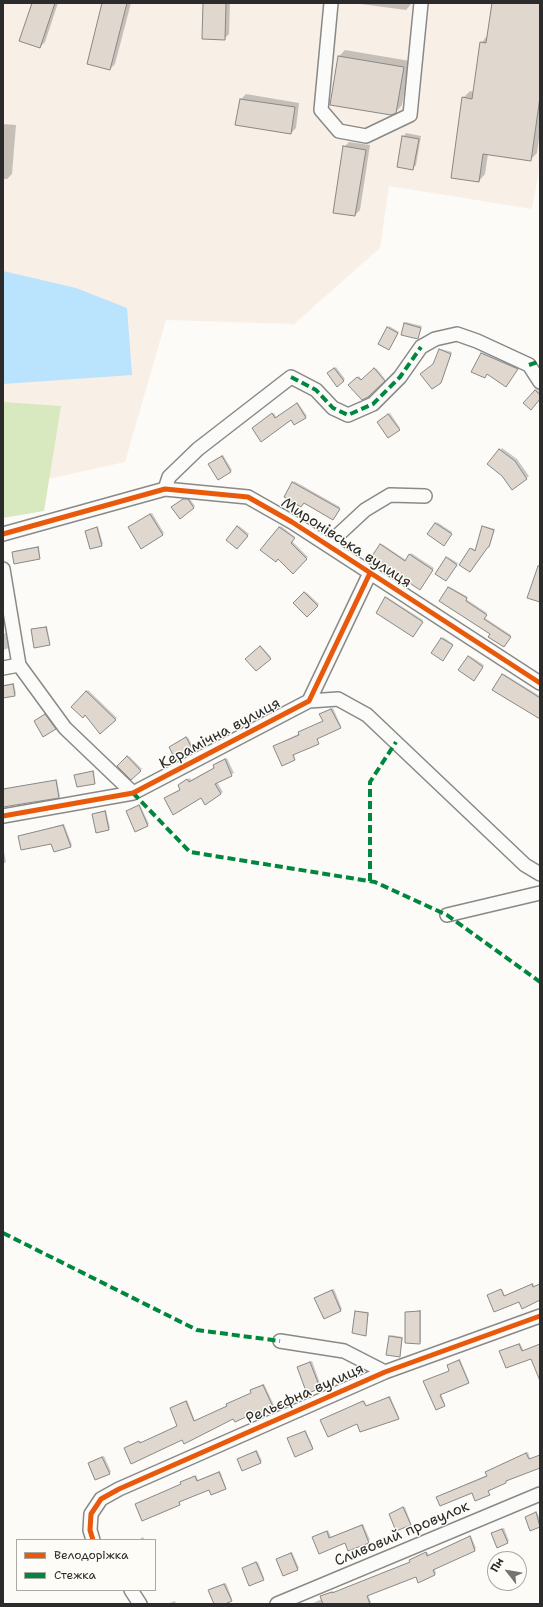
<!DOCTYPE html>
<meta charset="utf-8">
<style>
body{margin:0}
#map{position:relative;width:543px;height:1607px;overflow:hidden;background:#fcfbf8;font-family:"Shantell Sans",sans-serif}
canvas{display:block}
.frame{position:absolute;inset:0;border:4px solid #2b2b2b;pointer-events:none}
.legend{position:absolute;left:16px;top:1539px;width:140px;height:52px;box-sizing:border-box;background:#fdfcf7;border:1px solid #a9a8a5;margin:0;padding:5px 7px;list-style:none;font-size:12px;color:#2b2b2b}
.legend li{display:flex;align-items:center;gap:8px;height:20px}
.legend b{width:20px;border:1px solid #a9a8a5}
.north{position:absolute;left:487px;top:1551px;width:40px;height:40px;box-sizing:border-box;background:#fdfcf7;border:1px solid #a9a8a5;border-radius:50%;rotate:301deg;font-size:11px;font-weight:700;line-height:16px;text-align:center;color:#2b2b2b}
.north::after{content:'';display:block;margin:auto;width:14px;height:18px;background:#747473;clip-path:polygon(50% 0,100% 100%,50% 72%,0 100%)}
</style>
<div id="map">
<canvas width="543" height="1607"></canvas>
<div class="frame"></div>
<ul class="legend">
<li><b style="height:5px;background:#e8590c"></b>Велодоріжка</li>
<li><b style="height:5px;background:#00873e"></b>Стежка</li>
</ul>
<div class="north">Пн</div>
</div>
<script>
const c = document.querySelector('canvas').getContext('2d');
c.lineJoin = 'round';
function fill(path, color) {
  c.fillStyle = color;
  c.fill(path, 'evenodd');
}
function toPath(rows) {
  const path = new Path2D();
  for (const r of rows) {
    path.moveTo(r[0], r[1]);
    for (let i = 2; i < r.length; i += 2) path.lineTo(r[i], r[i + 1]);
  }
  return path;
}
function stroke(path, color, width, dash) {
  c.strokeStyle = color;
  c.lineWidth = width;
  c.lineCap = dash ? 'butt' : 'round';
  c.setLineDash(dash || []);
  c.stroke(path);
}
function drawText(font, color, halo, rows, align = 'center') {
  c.font = font + ' "Shantell Sans",sans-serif';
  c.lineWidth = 3;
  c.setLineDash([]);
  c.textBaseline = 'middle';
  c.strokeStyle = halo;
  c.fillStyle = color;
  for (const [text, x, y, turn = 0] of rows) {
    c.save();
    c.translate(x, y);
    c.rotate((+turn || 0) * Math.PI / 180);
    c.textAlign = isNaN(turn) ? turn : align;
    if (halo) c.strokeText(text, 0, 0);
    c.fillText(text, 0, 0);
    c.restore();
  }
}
fill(toPath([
 [3,3,540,3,540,165,532,209,389,186,380,248,294,324,166,320,125,462,3,489]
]), '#f8efe7');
fill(toPath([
 [3,402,61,406,44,511,3,518]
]), '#d8e8bf');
fill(toPath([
 [3,271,76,288,127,308,132,375,3,384]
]), '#bae3fd');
fill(toPath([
 [33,3,58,3,45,42,40,47],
 [103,3,131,3,115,64,110,69],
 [204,3,230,3,229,34,224,39],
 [353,3,412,3,406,10],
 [493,3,540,3,540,132,537,153,530,160,488,154,485,174,479,181,463,98,470,91,474,92,481,43,487,36],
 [345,50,410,61,402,105,396,112,339,56],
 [246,94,299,103,296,128,291,133,241,99],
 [3,124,16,125,12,174,7,179,3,179],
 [406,133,421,136,416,165,413,168,403,137],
 [349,142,370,145,360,210,355,215,344,147],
 [406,322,422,326,418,338,405,323],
 [389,326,399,332,390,348,388,328],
 [441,349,452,352,442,380,439,350],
 [483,353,518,367,507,384,487,373,481,354],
 [336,367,345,379,337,385,329,372],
 [376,368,385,379,368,396,350,385,359,376,362,380],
 [537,389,540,392,540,398,525,403],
 [298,403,307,416,295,424,291,419,255,427,274,413,276,417],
 [390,413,400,428,388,437,379,421],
 [502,448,517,459,529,476,512,489,503,476,488,464],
 [223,455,232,470,218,479,211,463],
 [294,481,340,507,334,517,304,502,293,483],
 [185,498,189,498,195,506,180,518,174,505],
 [152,513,164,533,141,548,131,526],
 [437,522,452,532,445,543,429,534],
 [239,526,249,534,237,548,227,540],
 [281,526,295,537,292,541,308,557,293,572,278,558,261,550],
 [484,526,495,529,490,545,488,546,472,570,471,549,472,548,476,550],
 [98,527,103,544,101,545,86,531],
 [382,544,406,560,411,553,434,568,421,587,381,545],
 [39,546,40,559,13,552,14,551],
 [448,557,458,563,447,579,447,558],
 [450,587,468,597,466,599,487,613,485,618,511,635,505,645,491,634,448,588],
 [306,592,319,604,307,615,295,603],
 [387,597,423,620,414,635,386,598],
 [47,626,50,643,49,644,32,630],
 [6,633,9,648,3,650,3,634],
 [443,637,453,644,444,658,433,653],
 [261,646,271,657,257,670,247,659],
 [470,656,484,665,475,678,469,657],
 [504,674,540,696,540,718,502,675],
 [14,683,16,694,3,697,3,685],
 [88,690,117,718,100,732,85,714,73,707],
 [333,708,341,726,318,738,318,743,294,754,295,759,283,764,276,745,324,721,322,713],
 [47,714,57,727,55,728,36,720],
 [188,737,194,750,193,751,172,746],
 [129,756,142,769,131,779,118,766],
 [227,758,234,773,217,782,223,792,220,794,165,798,180,789,181,783,190,778,191,780,215,767,214,765,216,763],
 [94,771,95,783,77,786,77,774],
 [57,780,60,796,59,797,3,806,3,789],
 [140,805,149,824,147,825,127,811],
 [106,810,110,828,97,832,93,814],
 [64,824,72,845,71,846,20,836],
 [3,847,6,862,3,864],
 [533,1283,534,1286,540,1284,540,1300,519,1300,490,1294,502,1289,505,1296],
 [334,1289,342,1309,324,1318,316,1297],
 [421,1310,421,1341,420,1343,406,1313],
 [357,1311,369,1312,365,1335,356,1312],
 [391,1335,403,1337,400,1356,390,1337],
 [520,1343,524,1351,540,1344,540,1363,531,1358,501,1350],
 [460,1359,469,1381,441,1394,445,1404,444,1405,424,1381,450,1371,448,1365],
 [312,1361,321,1386,319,1387,299,1366],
 [264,1384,274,1405,272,1406,234,1417,183,1439,126,1447,140,1441,141,1443,178,1426,171,1408,187,1400,195,1421,228,1406,252,1393,252,1389],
 [390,1396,399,1417,398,1418,357,1423,322,1420,364,1400,367,1406],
 [306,1431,313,1447,312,1449,290,1437],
 [257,1450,262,1461,260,1462,238,1459],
 [528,1452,530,1459,540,1455,540,1466,489,1489,489,1494,473,1492,438,1496,487,1475,487,1471],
 [104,1456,111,1472,96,1479,90,1462],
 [220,1471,226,1487,225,1488,210,1488,180,1501,180,1504,142,1520,136,1504,137,1503,182,1484,183,1481,196,1475,198,1480],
 [405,1507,411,1523,410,1524,390,1514],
 [537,1512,540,1519,540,1526,531,1530,527,1516],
 [363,1524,370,1540,349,1550,346,1542,313,1537,328,1530,331,1537],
 [504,1528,509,1541,498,1546,494,1532],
 [471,1536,476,1548,475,1550,434,1568,436,1573,435,1574,419,1581,416,1575,368,1595,371,1602,370,1604,311,1604,322,1599,322,1595,333,1591,334,1593,411,1562,411,1559,427,1552,429,1555],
 [143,1537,145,1540,138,1540],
 [292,1552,299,1568,297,1569,278,1559],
 [258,1562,264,1578,263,1579,245,1567],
 [226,1583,232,1599,222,1604,215,1604,210,1589],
 [175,1601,176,1604,167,1604]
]), '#0003');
const building = toPath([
 [32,3,55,3,40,48,19,41,32,3],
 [102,3,127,3,110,70,87,64,102,3],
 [203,3,226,3,225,40,202,39,203,3],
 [492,3,540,3,540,97,531,161,483,154,479,182,451,178,462,97,472,99,480,42,486,43,492,3],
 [338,56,404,67,396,113,391,115,330,105,338,56],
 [240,99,295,107,291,134,235,125,240,99],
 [402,136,419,139,413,170,397,167,402,136],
 [343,146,366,150,355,216,333,213,343,146],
 [404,323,421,328,418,339,401,335,404,323],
 [387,327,398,333,389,350,378,344,387,327],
 [439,349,451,354,441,383,432,389,420,374,433,364,439,349],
 [481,353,518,369,506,387,487,374,485,378,471,372,481,353],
 [334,368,344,381,337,387,327,373,334,368],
 [374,368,385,381,368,397,362,400,348,385,357,377,361,380,374,368],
 [535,390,540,395,540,399,531,410,523,403,535,390],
 [297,403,306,418,294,425,291,420,261,442,252,428,272,413,275,418,297,403],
 [388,414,400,430,388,438,377,422,388,414],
 [499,449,515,461,527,479,512,490,502,476,487,464,499,449],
 [222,456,231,472,218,480,208,464,222,456],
 [292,482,340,509,333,520,304,503,301,507,284,497,292,482],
 [183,499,188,499,194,508,180,519,171,507,183,499],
 [150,514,163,535,141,549,128,527,150,514],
 [435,523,452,534,444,546,427,534,435,523],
 [237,526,248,536,237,549,226,540,237,526],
 [482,526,494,530,489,547,488,547,470,572,459,565,470,548,475,551,482,526],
 [97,527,102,546,90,549,85,531,97,527],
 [279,527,295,538,291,543,307,559,293,574,278,559,276,562,260,550,279,527],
 [380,544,405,561,409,554,433,570,420,590,383,565,382,567,370,559,380,544],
 [38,547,40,559,14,564,12,552,38,547],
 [446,557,457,565,446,581,435,574,446,557],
 [538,566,540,566,540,602,527,598,538,566],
 [448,587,467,598,466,601,487,615,484,619,511,637,504,647,488,637,490,634,439,601,448,587],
 [304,592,318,606,307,617,293,603,304,592],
 [385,597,423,622,413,637,376,613,385,597],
 [46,627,50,645,34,648,31,629,46,627],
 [441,638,453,645,443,661,431,653,441,638],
 [260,646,271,659,256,671,245,659,260,646],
 [468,656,483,667,474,681,458,670,468,656],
 [502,674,540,698,540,719,492,690,502,674],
 [13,684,15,696,3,698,3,686,13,684],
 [86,691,116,720,100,734,85,715,83,718,71,707,86,691],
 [331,709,341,728,317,739,319,744,293,755,295,760,282,766,273,746,299,735,298,732,323,721,319,714,331,709],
 [45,714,56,729,43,737,34,721,45,714],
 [186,737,194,752,176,761,169,747,186,737],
 [127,756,141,771,131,780,117,766,127,756],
 [225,759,232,776,215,784,221,794,205,805,201,798,173,815,164,798,180,790,178,785,187,779,189,782,214,768,213,765,225,759],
 [93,771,95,784,77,787,74,775,93,771],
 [56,780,59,798,3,807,3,789,56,780],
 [139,805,148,826,135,832,126,811,139,805],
 [105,811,109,830,96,833,92,814,105,811],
 [63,825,71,847,54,852,51,844,21,850,18,836,63,825],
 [532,1284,533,1287,540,1284,540,1300,522,1309,519,1302,494,1312,487,1295,501,1289,504,1296,532,1284],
 [332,1290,341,1311,324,1319,314,1298,332,1290],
 [355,1311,368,1313,366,1336,352,1333,355,1311],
 [420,1311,420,1344,405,1343,405,1312,420,1311],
 [389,1336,402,1338,400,1357,386,1355,389,1336],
 [519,1344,522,1351,540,1344,540,1381,531,1359,506,1368,499,1351,519,1344],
 [459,1360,469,1383,440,1395,445,1406,436,1410,423,1381,449,1371,447,1365,459,1360],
 [310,1362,320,1388,307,1394,297,1367,310,1362],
 [263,1385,273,1407,260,1413,259,1411,235,1422,233,1419,184,1444,182,1440,131,1464,124,1448,139,1441,140,1443,177,1426,170,1408,186,1401,194,1421,227,1406,226,1404,251,1393,250,1390,263,1385],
 [389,1397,399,1419,360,1432,357,1424,328,1437,320,1420,363,1401,366,1406,389,1397],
 [305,1431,313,1449,295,1457,287,1438,305,1431],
 [256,1451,261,1463,242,1471,237,1459,256,1451],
 [526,1453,529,1459,540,1455,540,1468,506,1481,506,1483,488,1491,490,1495,475,1501,472,1493,440,1506,436,1497,487,1476,485,1472,526,1453],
 [102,1457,110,1474,95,1480,88,1463,102,1457],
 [219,1472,226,1489,211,1495,209,1490,179,1502,180,1505,142,1521,135,1504,181,1484,180,1482,195,1476,197,1481,219,1472],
 [403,1507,411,1525,396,1531,389,1514,403,1507],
 [536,1512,540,1527,530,1531,525,1517,536,1512],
 [362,1525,369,1543,348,1551,345,1543,319,1554,312,1537,327,1531,329,1538,362,1525],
 [502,1529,508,1543,497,1548,491,1533,502,1529],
 [470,1536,475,1551,433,1570,435,1575,418,1583,416,1577,367,1596,370,1604,323,1604,320,1596,332,1592,332,1593,410,1562,409,1560,426,1552,427,1556,470,1536],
 [291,1553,298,1570,283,1576,276,1559,291,1553],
 [256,1562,264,1580,249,1586,242,1568,256,1562],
 [224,1584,232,1601,225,1604,214,1604,208,1590,224,1584]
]);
fill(building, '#e0d7cf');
stroke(building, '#898987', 1);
const minor = toPath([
 [331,3,321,110,339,131,366,136,410,115,421,3],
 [165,489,169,477,198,449,291,377,316,390,333,408,348,415,373,404,400,377,421,347,435,339,457,334,477,341,529,365,540,382],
 [3,534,165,489,248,497,292,522,540,683],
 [332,548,337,536,365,510,390,495,425,496],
 [3,569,19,665],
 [3,668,19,665,65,728,133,793],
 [309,701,338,699,367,715,525,865,540,874],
 [3,816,133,793,309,701,370,573],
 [447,915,540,893],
 [280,1341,344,1351,385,1372],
 [93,1540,90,1530,91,1514,101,1499,119,1489,385,1372,540,1316],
 [131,1590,140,1604],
 [277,1604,540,1494]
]);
stroke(minor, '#898987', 16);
stroke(minor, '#fbfbf9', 13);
stroke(toPath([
 [529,365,540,361],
 [291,377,316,390,333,408,348,415,373,404,400,377,421,347],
 [133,793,190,852,375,882,447,915,540,982],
 [370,881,370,782,396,742],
 [3,1233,197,1330,280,1341]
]), '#00873e', 4, [8, 4]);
stroke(toPath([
 [3,534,165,489,248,497,292,522,540,683],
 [3,816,133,793,309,701,370,573],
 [93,1540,90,1530,91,1514,101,1499,119,1489,385,1372,540,1316]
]), '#e8590c', 5);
drawText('15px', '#2b2b2b', '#fdfcf7', [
 ["Миронівська вулиця",346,543,33],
 ["Керамічна вулиця",220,734,-28],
 ["Рельєфна вулиця",305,1394,-24],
 ["Сливовий провулок",402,1534,-23]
]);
</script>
